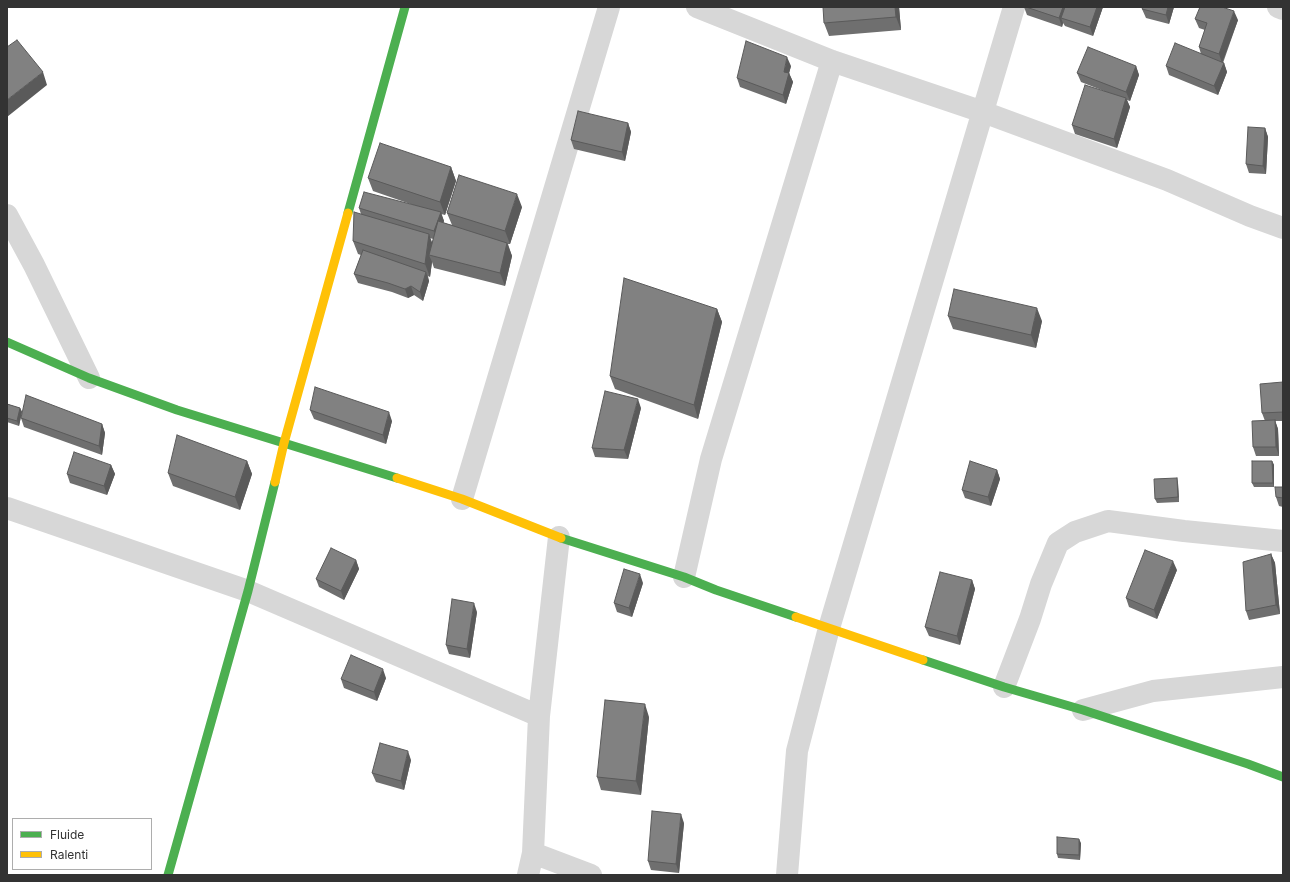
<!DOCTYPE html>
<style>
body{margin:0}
#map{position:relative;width:1290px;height:882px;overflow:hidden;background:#fff;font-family:Inter,sans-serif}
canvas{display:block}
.frame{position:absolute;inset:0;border:8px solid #333;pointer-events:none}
.legend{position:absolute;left:12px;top:818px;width:140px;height:52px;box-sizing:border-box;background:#fff;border:1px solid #adadad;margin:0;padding:5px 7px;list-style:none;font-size:12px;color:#333}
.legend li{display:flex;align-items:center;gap:8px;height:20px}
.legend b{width:20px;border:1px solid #adadad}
</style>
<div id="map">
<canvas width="1290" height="882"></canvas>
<div class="frame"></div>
<ul class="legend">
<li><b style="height:5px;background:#4caf50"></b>Fluide</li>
<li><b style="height:5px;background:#ffc107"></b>Ralenti</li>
</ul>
</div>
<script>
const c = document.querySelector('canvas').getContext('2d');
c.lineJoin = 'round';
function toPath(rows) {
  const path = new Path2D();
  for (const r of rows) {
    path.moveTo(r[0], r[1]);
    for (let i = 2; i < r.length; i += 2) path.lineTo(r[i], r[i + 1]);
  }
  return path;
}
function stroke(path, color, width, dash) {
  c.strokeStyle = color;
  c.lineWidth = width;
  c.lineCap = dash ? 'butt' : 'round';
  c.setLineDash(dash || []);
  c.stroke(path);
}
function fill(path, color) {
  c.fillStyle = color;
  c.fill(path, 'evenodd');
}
stroke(toPath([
 [697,7,832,61,983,112,1167,180,1250,216,1283,228],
 [1278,7,1283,9],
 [7,215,34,265,89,378],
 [462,499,609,7],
 [7,508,248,591,539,716],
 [684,577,711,459,832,61],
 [1004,687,1030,619,1041,584,1058,543,1075,532,1108,521,1184,531,1283,541],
 [1083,710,1153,691,1283,677],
 [533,853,591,875],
 [528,875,533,853,539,716,559,537],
 [787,875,797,751,829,628,1014,7]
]), '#d7d7d7', 22);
stroke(toPath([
 [348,213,405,7],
 [7,342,89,378,177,410,397,478],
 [561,538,684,577,716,590,796,617],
 [923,660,1004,687,1083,710,1248,764,1283,777],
 [168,875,248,591,275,482]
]), '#4caf50', 9);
stroke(toPath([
 [397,478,462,499,561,538],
 [275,482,284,443,348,213],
 [796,617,923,660]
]), '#ffc107', 9);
fill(toPath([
 [899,7,901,30,829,36,824,23],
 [1024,7,1103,7,1093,36,1065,26,1063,23,1062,27,1027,15],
 [1174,7,1169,24,1146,18,1142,9],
 [1195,19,1238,20,1223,63,1224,63,1227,72,1218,95,1169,75,1166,66,1201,54,1199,47,1205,30,1199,28],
 [791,66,789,73,793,82,786,104,740,87,737,78],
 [1136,66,1139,75,1130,101,1127,100,1130,107,1117,148,1075,134,1072,125,1104,91,1081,82,1077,73],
 [628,123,631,132,625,161,574,149,571,140],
 [1265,128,1268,137,1266,174,1249,173,1246,164],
 [451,167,456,181,445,215,441,214,444,221,443,223,452,225,447,213,522,207,510,244,508,244,512,256,505,286,434,268,432,262,430,277,428,276,429,281,423,301,414,295,408,298,392,292,358,283,354,274,361,255,358,254,353,241,361,214,359,208,419,207,373,191,368,178],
 [430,238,433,239,432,243],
 [717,309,722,322,698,419,615,389,610,376],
 [948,316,1042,321,1036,348,953,329],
 [1283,382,1283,421,1275,421,1278,429,1279,456,1256,456,1253,447,1265,421,1262,413],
 [7,404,20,408,22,412,19,426,7,422],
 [641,408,628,459,595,457,592,448],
 [310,410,392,421,386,444,314,419],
 [21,418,102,424,105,433,102,455,24,427],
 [247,461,252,474,240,510,173,486,168,473],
 [1272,461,1274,465,1274,487,1254,487,1252,483],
 [111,465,115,474,107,495,70,483,67,474],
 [997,470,1000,479,991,506,965,498,962,490],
 [1177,478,1178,483,1179,502,1157,503,1155,499],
 [1283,487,1283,507,1279,506,1276,497],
 [1271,554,1275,563,1280,614,1249,620,1246,611],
 [356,560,359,569,344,600,319,587,316,579],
 [1177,570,1157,619,1129,607,1126,598],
 [972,580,975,589,960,645,929,636,925,627],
 [643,583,632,617,617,612,614,603],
 [477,612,470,658,449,654,446,645],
 [386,678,377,701,344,688,341,679],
 [649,717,641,795,601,790,597,777],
 [411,760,404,790,376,782,372,773],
 [684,823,679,873,651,870,648,861],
 [1081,843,1080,860,1058,858,1057,854]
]), '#6f6f6f');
fill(toPath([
 [895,7,899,7,901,30,896,17],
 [1063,7,1069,7,1061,18,1063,23,1062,27,1059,18],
 [1097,7,1103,7,1093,36,1090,27],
 [1168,7,1174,7,1169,24,1166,15],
 [1234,11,1238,20,1222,63,1219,54],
 [787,57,791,66,787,81,789,73,793,82,786,104,783,95,784,72],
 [1224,63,1227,72,1218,95,1214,86],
 [1136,66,1139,75,1130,101,1126,92],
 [43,72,47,85,7,117,7,100],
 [1126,98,1130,107,1117,148,1114,139],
 [628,123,631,132,625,161,622,152],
 [1265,128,1268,137,1266,174,1263,166],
 [451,167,456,181,445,215,440,202],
 [517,194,522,207,510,244,505,231],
 [441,212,444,221,438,240,434,231],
 [429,234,434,248,429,255,432,262,430,277,425,264],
 [507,243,512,256,505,286,500,273],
 [426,272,429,281,423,301,420,292],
 [411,286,414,295,408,298,405,289],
 [1037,308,1042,321,1036,348,1031,335],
 [717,309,722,322,698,419,694,405],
 [638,399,641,408,628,459,624,450],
 [20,408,22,412,19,426,17,421],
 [389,412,392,421,386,444,383,435],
 [1275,420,1278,429,1279,456,1276,447],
 [102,424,105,433,102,455,99,446],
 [247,461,252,474,240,510,235,497],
 [1272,461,1274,465,1274,487,1273,483],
 [111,465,115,474,107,495,104,486],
 [997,470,1000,479,991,506,988,497],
 [1177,478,1178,483,1179,502,1178,497],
 [1271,554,1275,563,1280,614,1276,605],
 [356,560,359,569,344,600,341,591],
 [1173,561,1177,570,1157,619,1154,610],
 [640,574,643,583,632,617,629,608],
 [972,580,975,589,960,645,957,636],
 [474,603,477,612,470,658,467,649],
 [383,669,386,678,377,701,374,692],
 [645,704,649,717,641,795,636,781],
 [408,751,411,760,404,790,401,781],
 [681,814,684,823,679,873,676,864],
 [1079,839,1081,843,1080,860,1079,855]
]), '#5a5a5a');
const building = toPath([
 [823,7,895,7,896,17,824,23,823,7],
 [1026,7,1063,7,1059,18,1026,7],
 [1065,7,1097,7,1090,27,1061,18,1065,7],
 [1143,7,1168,7,1166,15,1142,9,1143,7],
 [1200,7,1222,7,1234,11,1219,54,1199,47,1207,23,1195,19,1200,7],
 [17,40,43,72,7,100,7,47,17,40],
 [746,41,787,57,784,72,789,73,783,95,737,78,746,41],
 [1175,43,1224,63,1214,86,1166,66,1175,43],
 [1088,47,1136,66,1126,92,1077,73,1088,47],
 [1085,85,1126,98,1114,139,1072,125,1085,85],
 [578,111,628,123,622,152,571,140,578,111],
 [1248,127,1265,128,1263,166,1246,164,1248,127],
 [380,143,451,167,440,202,368,178,380,143],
 [459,175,517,194,505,231,447,213,459,175],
 [364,192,441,212,434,231,359,208,364,192],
 [354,212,429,234,425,264,353,241,354,212],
 [438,221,507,243,500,273,429,255,438,221],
 [363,250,426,272,420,292,411,286,405,289,388,283,354,274,363,250],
 [624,278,717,309,694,405,610,376,624,278],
 [954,289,1037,308,1031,335,948,316,954,289],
 [1283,382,1283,412,1262,413,1260,384,1283,382],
 [315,387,389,412,383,435,310,410,315,387],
 [605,391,638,399,624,450,592,448,605,391],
 [26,395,102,424,99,446,21,418,26,395],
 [7,404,20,408,17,421,7,418,7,404],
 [1275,420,1276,447,1253,447,1252,421,1275,420],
 [177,435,247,461,235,497,168,473,177,435],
 [74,452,111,465,104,486,67,474,74,452],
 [970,461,997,470,988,497,962,490,970,461],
 [1252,461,1272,461,1273,483,1252,483,1252,461],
 [1177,478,1178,497,1155,499,1154,479,1177,478],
 [1275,487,1283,487,1283,498,1276,497,1275,487],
 [331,548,356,560,341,591,316,579,331,548],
 [1145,550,1173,561,1154,610,1126,598,1145,550],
 [1271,554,1276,605,1246,611,1243,562,1271,554],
 [624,569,640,574,629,608,614,603,624,569],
 [940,572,972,580,957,636,925,627,940,572],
 [452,599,474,603,467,649,446,645,452,599],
 [351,655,383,669,374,692,341,679,351,655],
 [605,700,645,704,636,781,597,777,605,700],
 [380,743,408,751,401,781,372,773,380,743],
 [652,811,681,814,676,864,648,861,652,811],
 [1057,837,1079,839,1079,855,1057,854,1057,837]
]);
fill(building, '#818181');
stroke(building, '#5a5a5a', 1);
</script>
